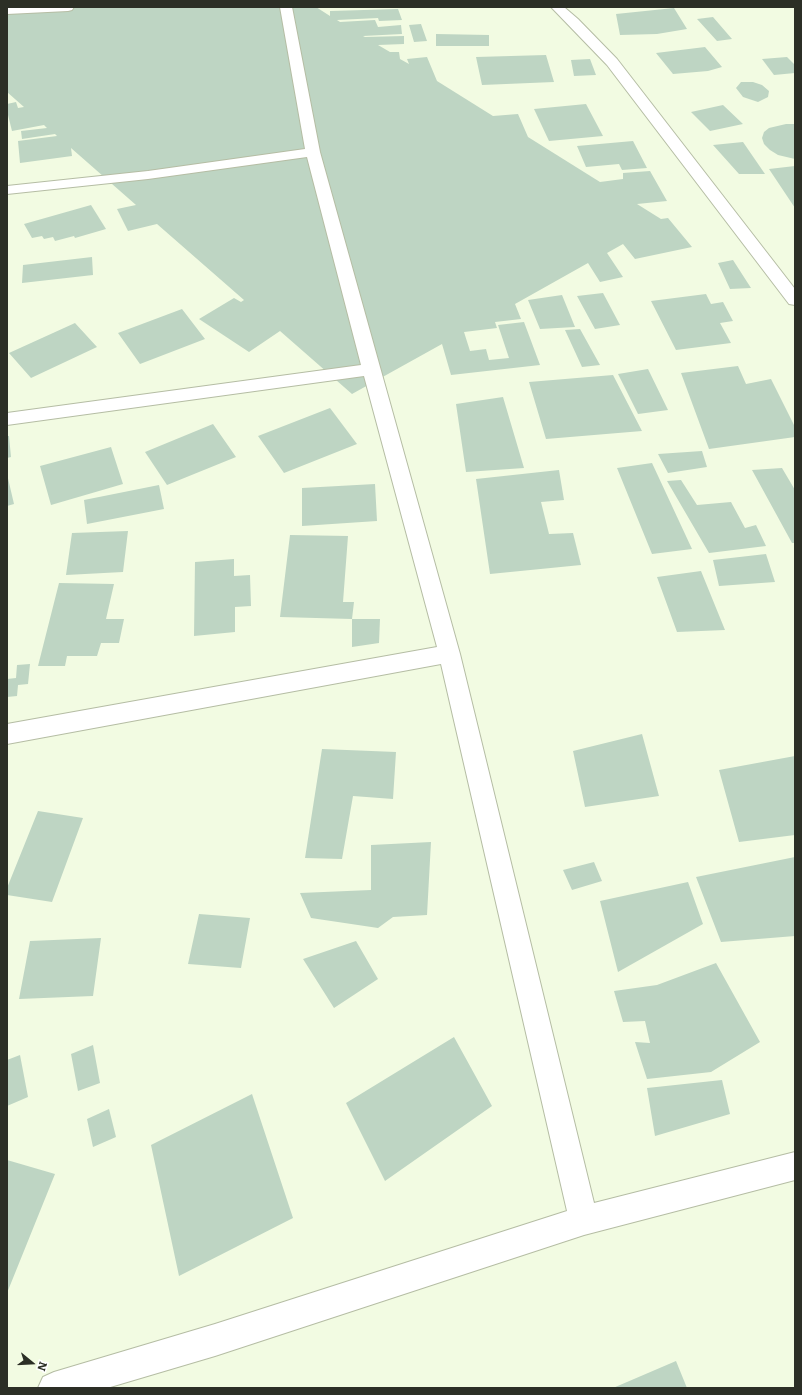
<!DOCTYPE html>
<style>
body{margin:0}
#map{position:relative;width:802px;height:1395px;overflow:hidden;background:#f2fbe2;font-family:Literata,serif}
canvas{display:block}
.frame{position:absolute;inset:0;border:8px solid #2c2f26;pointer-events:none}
.north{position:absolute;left:12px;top:1343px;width:40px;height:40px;-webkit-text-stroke:3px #fff;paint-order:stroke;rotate:108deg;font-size:11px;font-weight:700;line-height:16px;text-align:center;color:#2c2f26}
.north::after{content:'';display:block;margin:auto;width:14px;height:18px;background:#2c2f26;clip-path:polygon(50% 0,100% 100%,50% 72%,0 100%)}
</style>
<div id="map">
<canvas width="802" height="1395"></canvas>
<div class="frame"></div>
<div class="north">N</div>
</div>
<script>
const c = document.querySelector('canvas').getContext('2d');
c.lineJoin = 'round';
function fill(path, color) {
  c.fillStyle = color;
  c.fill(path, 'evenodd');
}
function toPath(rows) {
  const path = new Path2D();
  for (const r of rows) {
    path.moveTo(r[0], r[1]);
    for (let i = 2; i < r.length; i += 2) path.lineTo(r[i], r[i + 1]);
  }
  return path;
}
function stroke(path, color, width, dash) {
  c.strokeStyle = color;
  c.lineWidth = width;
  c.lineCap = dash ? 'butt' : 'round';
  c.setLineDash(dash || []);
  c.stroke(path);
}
fill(toPath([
 [7,7,316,7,330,16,330,11,398,9,402,20,379,21,378,18,337,20,340,22,375,20,378,27,401,25,402,34,363,36,365,37,404,36,404,44,378,45,390,52,399,52,400,59,409,64,407,59,427,57,437,81,493,116,518,114,528,137,600,182,623,179,623,173,650,171,667,201,637,204,661,219,668,218,692,247,635,259,623,244,607,253,623,277,600,282,588,263,515,304,521,319,495,322,497,328,464,332,470,351,486,349,489,360,509,358,498,325,524,322,540,365,451,375,442,344,352,394,280,331,249,352,199,319,234,298,241,302,244,300,157,224,128,231,117,209,136,205,71,148,72,156,20,163,18,141,57,136,55,134,22,139,21,131,47,128,44,125,12,131,7,111,7,104,16,102,18,108,24,107,7,92],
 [674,8,687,29,657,34,620,35,616,14],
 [713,17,732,39,717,41,697,19],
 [421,24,427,41,414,42,409,25],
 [436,34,489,35,489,46,436,46],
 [705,47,722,67,708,71,673,74,656,53],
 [546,55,554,82,482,85,476,57],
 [787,57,795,65,795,73,774,75,762,59],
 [590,59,596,75,574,76,571,60],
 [741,82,753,82,762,85,769,91,768,97,758,102,743,97,736,88],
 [586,104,603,136,549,141,534,109],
 [723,105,743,124,710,131,691,112],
 [786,124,795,124,795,159,778,155,770,150,764,144,762,138,764,132,769,128],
 [633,141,647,168,622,170,619,164,586,167,577,146],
 [743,142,765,174,739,174,713,145],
 [795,166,795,208,769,169],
 [91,205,106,229,75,238,74,236,55,241,53,237,44,239,42,236,32,238,24,224],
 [92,257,93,275,22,283,23,265],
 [733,260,751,288,730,289,718,263],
 [603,293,620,325,595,329,577,296],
 [706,294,711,304,723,302,733,321,720,323,731,343,676,350,651,301],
 [562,295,575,327,540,329,528,300],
 [182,309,205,339,140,364,118,333],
 [75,323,97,347,31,378,9,353],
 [580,329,600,365,582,367,565,330],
 [738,366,746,384,771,379,795,427,795,437,709,449,681,373],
 [648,369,668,410,638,414,618,374],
 [613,375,642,431,546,439,529,382],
 [503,397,524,468,466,472,456,404],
 [330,408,357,444,284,473,258,436],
 [213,424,236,457,167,485,145,452],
 [7,436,9,436,11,457,7,458],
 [111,447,123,484,51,505,40,466],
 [702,451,707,467,668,473,658,454],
 [652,463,692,549,652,554,617,468],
 [782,468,795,490,795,543,792,543,752,470],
 [559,470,564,500,541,502,549,534,573,533,581,565,490,574,476,479],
 [7,474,14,504,7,506],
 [681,480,697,505,731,502,745,528,756,525,766,546,709,553,667,481],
 [375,484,377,521,302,526,302,488],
 [159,485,164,509,87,524,84,500],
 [128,531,123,572,66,575,72,533],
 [290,535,348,536,343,602,354,602,352,619,380,619,379,643,352,647,352,619,280,617],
 [766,554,775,582,719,586,713,560],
 [234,559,234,576,250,575,251,606,235,607,235,632,194,636,195,562],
 [701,571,725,630,677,632,657,577],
 [59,583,114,584,106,619,124,619,119,643,101,643,97,656,67,656,65,666,38,666],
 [30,664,28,684,18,685,17,696,7,697,7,679,16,678,17,665],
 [642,734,659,796,585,807,573,751],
 [322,749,396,752,393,799,353,796,342,859,305,858],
 [795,756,795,835,739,842,719,770],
 [38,811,83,818,52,902,7,895,7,888],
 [431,842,427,915,393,917,378,928,311,918,300,893,371,890,371,845],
 [795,857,795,936,721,942,696,877],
 [594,862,602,881,572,890,563,870],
 [688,882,703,924,618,972,600,901],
 [199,914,250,918,241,968,188,964],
 [101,938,93,996,19,999,30,941],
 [356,941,378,979,334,1008,303,959],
 [716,963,760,1042,711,1072,647,1079,635,1042,650,1043,645,1021,623,1022,614,991,657,985],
 [454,1037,492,1106,385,1181,346,1103],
 [93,1045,100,1083,78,1091,71,1054],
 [20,1055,28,1097,7,1106,7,1060],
 [722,1080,730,1114,655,1136,647,1088],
 [252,1094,293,1218,179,1276,151,1145],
 [109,1109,116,1137,93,1147,87,1119],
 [7,1160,55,1174,7,1293],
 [676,1361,687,1388,613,1388]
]), '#bed5c3');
const minor = toPath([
 [7,7,74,7,72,10,68,11,7,14,7,7],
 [280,7,292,7,320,152,460,654,594,1203,795,1152,795,1180,584,1235,215,1356,107,1388,38,1388,43,1377,54,1372,215,1324,567,1211,441,664,7,744,7,724,437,647,364,376,7,425,7,413,361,365,307,157,148,179,7,194,7,186,148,171,305,149,280,7],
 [551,7,564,7,578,19,617,59,795,289,795,305,789,304,607,65,551,7]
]);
stroke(minor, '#b5bda4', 2);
fill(minor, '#fff');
</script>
